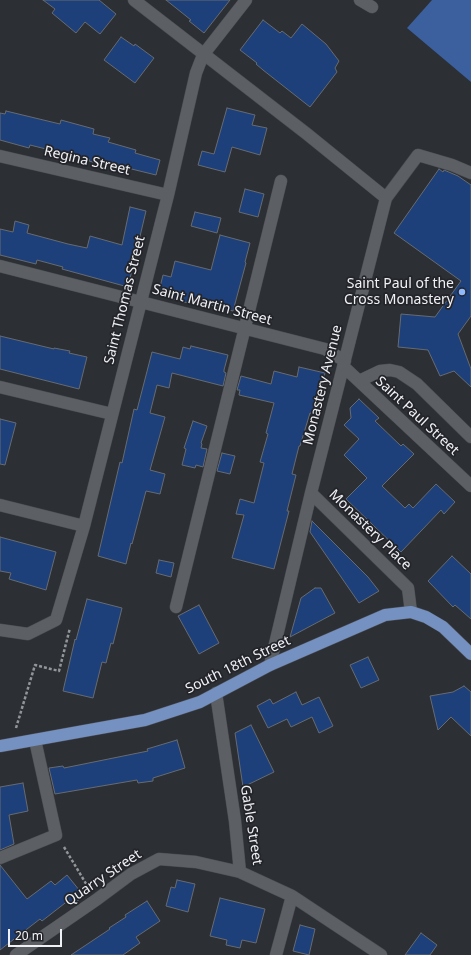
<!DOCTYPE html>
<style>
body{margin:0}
#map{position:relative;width:471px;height:955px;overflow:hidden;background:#2c2f34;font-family:"Noto Sans",sans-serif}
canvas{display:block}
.scale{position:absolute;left:8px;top:929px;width:54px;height:18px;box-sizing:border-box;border:2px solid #eff1f5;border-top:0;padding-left:5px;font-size:12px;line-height:14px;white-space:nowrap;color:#eff1f5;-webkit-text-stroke:3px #23252a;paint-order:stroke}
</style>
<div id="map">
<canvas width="471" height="955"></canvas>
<div class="scale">20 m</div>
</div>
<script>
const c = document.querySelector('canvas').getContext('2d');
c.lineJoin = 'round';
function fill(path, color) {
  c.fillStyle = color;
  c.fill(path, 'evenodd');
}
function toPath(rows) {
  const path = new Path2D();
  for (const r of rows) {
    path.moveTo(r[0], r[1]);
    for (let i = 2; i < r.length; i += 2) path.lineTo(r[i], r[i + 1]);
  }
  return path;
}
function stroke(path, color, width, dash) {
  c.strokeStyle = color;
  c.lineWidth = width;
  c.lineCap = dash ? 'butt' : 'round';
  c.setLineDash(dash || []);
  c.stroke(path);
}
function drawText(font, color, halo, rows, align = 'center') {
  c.font = font + ' "Noto Sans",sans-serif';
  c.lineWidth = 3.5;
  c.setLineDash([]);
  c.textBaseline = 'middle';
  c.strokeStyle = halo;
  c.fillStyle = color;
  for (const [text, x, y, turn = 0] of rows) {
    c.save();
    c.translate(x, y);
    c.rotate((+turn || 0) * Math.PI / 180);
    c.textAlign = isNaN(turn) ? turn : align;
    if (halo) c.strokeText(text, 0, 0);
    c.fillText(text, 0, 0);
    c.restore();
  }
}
fill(toPath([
 [432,0,471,0,471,82,407,28]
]), '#3c609d');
const building = toPath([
 [43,0,99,0,116,14,100,34,85,22,76,33,52,13,55,9,43,0],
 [166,0,230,0,204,33,189,21,191,20,166,0],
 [263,20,280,33,282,31,291,38,302,24,326,44,339,61,335,68,337,72,310,107,263,70,256,64,257,63,240,50,263,20],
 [121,37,134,46,135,44,154,58,135,83,104,60,121,37],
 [227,108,255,115,252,125,267,128,260,155,232,147,225,172,198,165,202,151,214,154,227,108],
 [6,111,60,124,61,120,94,129,93,134,110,138,108,142,136,150,135,153,160,160,156,175,103,162,103,165,89,161,90,160,30,145,29,148,0,140,0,113,5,114,6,111],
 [439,169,443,172,444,170,458,176,471,185,471,316,458,334,471,369,471,387,454,371,440,376,428,350,398,347,401,314,435,317,461,281,394,233,439,169],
 [245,189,264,194,258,217,239,212,245,189],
 [130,207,146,211,128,287,62,269,63,267,37,260,36,264,0,255,0,229,13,232,15,221,29,225,27,233,68,244,87,248,90,236,122,245,130,207],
 [195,212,221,218,217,233,191,226,195,212],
 [220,235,250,243,245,262,246,263,233,311,189,299,188,303,158,295,163,275,171,277,175,261,211,270,220,235],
 [0,336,54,349,54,348,70,351,69,353,87,357,79,389,0,369,0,336],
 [191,346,228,355,224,370,224,372,226,373,223,386,172,373,169,388,157,385,150,413,165,417,150,470,165,474,160,494,146,491,132,544,131,543,126,564,98,556,120,462,122,463,134,409,137,410,152,352,180,359,183,347,190,349,191,346],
 [299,367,325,373,315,414,310,413,300,446,299,446,292,474,296,475,287,511,289,511,274,569,232,558,244,515,236,514,240,499,254,503,264,463,260,462,268,434,266,433,274,403,239,395,240,390,237,390,241,376,271,384,274,371,297,377,299,367],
 [359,399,379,418,375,421,401,446,403,444,414,454,382,486,405,508,409,504,413,508,436,484,455,502,444,514,441,510,401,552,346,499,367,478,344,455,359,439,344,425,351,418,350,408,359,399],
 [0,419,16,423,5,465,0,464,0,419],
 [193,421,207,426,201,443,202,444,201,448,207,449,203,467,196,465,195,468,182,465,186,449,184,448,193,421],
 [222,453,235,456,230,474,217,471,222,453],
 [312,521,368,577,379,591,359,603,310,532,312,521],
 [0,537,56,552,46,590,9,579,11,573,0,571,0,537],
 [452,556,471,574,471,619,455,605,453,607,428,581,452,556],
 [159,560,174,563,171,577,156,573,159,560],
 [315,588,321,588,335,613,290,637,301,598,315,588],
 [87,599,122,608,113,644,111,643,106,663,102,662,93,698,63,691,75,639,76,640,87,599],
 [199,605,219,643,199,654,178,616,199,605],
 [368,657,379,680,361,688,350,665,368,657],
 [464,686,471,692,471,736,451,717,438,730,430,696,453,692,464,686],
 [296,692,302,705,319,697,333,726,319,733,312,717,291,727,287,719,268,728,257,706,270,699,273,704,296,692],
 [251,725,274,772,243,787,235,733,251,725],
 [177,740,185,768,153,778,153,781,138,783,137,780,55,794,49,768,63,766,64,768,148,751,147,749,177,740],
 [23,783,28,811,9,815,14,844,0,850,0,787,23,783],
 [0,865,27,899,51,881,55,885,67,875,84,896,72,905,69,900,42,921,40,919,0,950,0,865],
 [177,880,195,884,188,912,166,906,171,887,175,888,177,880],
 [220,898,265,909,256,943,242,940,240,948,226,945,227,940,210,936,220,898],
 [147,901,160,921,136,937,140,943,123,955,71,955,110,929,109,928,126,917,125,915,147,901],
 [300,925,315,929,309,955,293,951,300,925],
 [421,933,437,945,430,955,405,955,421,933]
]);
fill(building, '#1e407a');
stroke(building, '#676b70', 1);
const minor = toPath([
 [134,0,307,134,386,198,311,493,270,665],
 [360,0,372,7],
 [0,156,168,195],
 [386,198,418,155,452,165,471,173],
 [0,266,325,349,345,361],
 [344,367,471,486],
 [359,381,380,371,390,370,399,372,417,384,471,437],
 [0,387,112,414],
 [311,493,408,588,411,612],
 [0,505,84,526],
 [176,607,281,181],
 [0,630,28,634,56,620,84,526,168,195,196,73,203,55,246,0],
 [216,693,235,821,240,872],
 [0,858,56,835,35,740],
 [16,955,96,900,131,874,159,859,196,862,240,872,292,896,381,955],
 [276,955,292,896]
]);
const major = toPath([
 [0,746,145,720,200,702,270,665,385,615,411,612,426,617,443,627,471,654]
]);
stroke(minor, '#494b50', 13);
stroke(major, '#494b50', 13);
stroke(toPath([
 [16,728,35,665,59,671,70,628],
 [64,847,88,887]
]), '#929599', 2.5, [3, 2]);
stroke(minor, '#5c6065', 12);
stroke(major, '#7591c1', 12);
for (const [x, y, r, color] of [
 [462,292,4,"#90b8fd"]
]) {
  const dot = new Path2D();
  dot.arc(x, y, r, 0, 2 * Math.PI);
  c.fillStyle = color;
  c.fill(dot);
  stroke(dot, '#23252a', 1.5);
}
drawText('14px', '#eff1f5', '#23252a', [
 ["Regina Street",87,161,13],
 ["Saint Thomas Street",125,300,-76],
 ["Saint Martin Street",212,305,15],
 ["Monastery Avenue",323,385,-76],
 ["Saint Paul Street",417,416,43],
 ["Monastery Place",370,530,44],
 ["South 18th Street",238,665,-26],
 ["Gable Street",251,825,81],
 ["Quarry Street",103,878,-34]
]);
drawText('14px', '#eff1f5', '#23252a', [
 ["Saint Paul of the",454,284],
 ["Cross Monastery",454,300]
], 'right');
</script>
